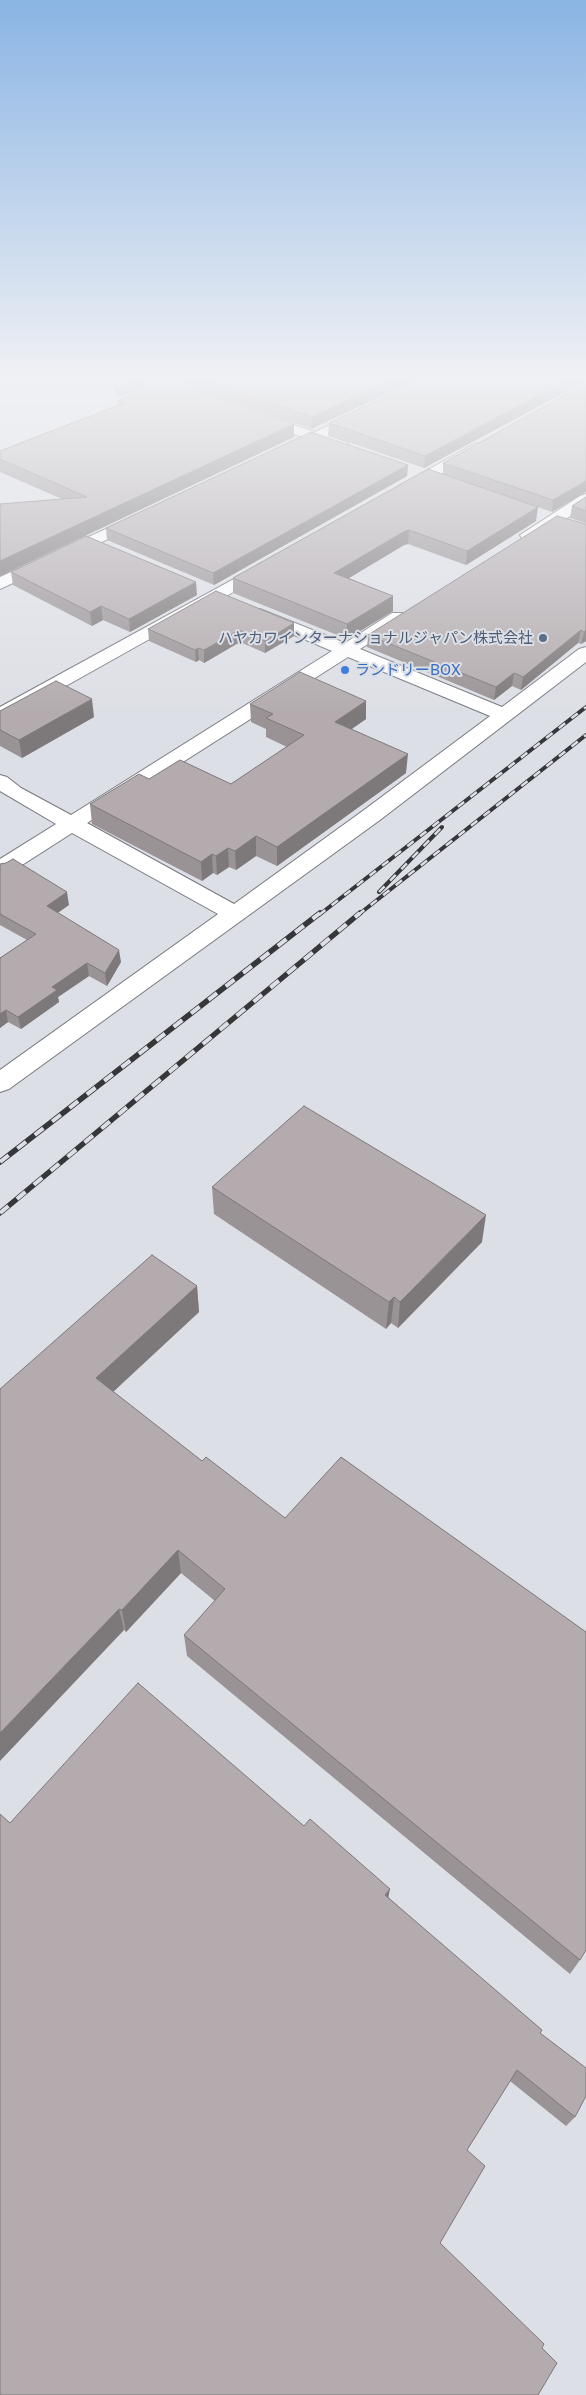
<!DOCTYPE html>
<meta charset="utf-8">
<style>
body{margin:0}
canvas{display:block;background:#dddfe6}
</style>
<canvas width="586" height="2395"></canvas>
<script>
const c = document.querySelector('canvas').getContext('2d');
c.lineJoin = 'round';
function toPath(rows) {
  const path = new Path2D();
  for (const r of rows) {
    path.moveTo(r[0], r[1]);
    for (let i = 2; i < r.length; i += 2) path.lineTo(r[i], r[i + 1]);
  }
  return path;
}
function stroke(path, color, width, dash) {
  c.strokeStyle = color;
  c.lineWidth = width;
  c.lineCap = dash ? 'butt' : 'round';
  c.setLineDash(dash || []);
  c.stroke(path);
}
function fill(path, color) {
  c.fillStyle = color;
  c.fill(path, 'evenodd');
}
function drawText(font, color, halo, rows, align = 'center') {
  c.font = font + ' "Public Sans","Noto Sans JP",sans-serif';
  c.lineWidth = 4;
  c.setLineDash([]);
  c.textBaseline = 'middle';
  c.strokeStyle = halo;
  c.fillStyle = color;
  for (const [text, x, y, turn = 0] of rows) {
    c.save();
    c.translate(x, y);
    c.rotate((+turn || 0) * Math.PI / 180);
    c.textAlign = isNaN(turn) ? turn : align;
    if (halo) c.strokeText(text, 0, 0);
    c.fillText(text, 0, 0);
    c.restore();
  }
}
const minor = toPath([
 [135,378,157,378,197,392,199,395,192,399,187,398,137,381,135,378],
 [259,414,346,442,349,445,346,448,336,448,254,421,252,418,254,415,259,414],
 [476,443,484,448,481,451,409,493,397,493,395,490,397,487,476,443],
 [586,494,586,506,534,539,528,540,522,539,520,535,580,496,586,494],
 [265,562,271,563,274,567,271,571,7,719,0,721,0,707,265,562],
 [260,609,345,643,392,613,404,613,407,617,404,621,360,649,502,707,579,649,586,647,586,662,380,820,9,1089,0,1092,0,1070,218,914,72,833,8,874,0,876,0,859,56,824,0,791,0,775,7,777,21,788,71,815,332,651,254,618,251,614,254,610,260,609],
 [348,657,490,716,364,810,234,904,87,823,348,657]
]);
const tertiary = toPath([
 [363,410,370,414,368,417,292,453,282,453,279,450,282,447,363,410],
 [139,514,145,516,147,519,145,522,0,589,0,577,139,514]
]);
stroke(minor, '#76787f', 2);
stroke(tertiary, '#76787f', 2);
fill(minor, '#fff');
fill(tertiary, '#fff');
const railFar1 = toPath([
 [379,892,442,827],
 [319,915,586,707],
 [358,915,586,735]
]);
const rail = toPath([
 [0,1162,320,913],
 [0,1213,360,913]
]);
stroke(railFar1, '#353739', 4);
stroke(rail, '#353739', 5.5);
stroke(railFar1, '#dddfe6', 2.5, [8]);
stroke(rail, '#dddfe6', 4, [11]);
fill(toPath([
 [132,378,147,378,147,386,121,397,115,395,114,386],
 [177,378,420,378,311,429,178,383],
 [586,378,424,468,328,435,329,423],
 [586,383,552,512,487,490,536,521,466,565,408,544,404,545,349,578,393,596,393,611,347,639,233,593,233,578,443,474,443,463],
 [117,401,294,424,294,437,0,576,62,499,0,472,0,451,118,405],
 [408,465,407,476,214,585,107,540,106,528],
 [586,497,586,523,570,518,572,506],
 [586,524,586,641,581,644,578,643,521,690,512,686,494,700,367,647,368,635],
 [11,572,197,595,130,632,103,620,92,626,13,585],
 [216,591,294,636,265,653,240,642,204,663,199,660,196,662,149,641,148,629],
 [366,701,366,719,352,729,406,773,277,866,256,856,236,870,229,867,217,875,213,873,202,881,92,824,90,804,149,779,231,784,287,747,266,737,266,729,251,722,250,704],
 [0,711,94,717,22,758,0,746],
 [0,864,69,905,57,913,121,962,107,986,89,976,58,997,59,1002,21,1029,8,1022,0,1028,0,958,27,940,0,925],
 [212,1187,482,1242,398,1328,391,1323,386,1329,214,1214],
 [197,1286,199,1312,113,1392,580,1960,570,1974,187,1656,184,1635,215,1601,181,1573,126,1632,124,1630,0,1389],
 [10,1823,304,1826,388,1897,540,2033,575,2117,566,2126,510,2081,467,2150,440,2243,542,2348]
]), '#9a9396');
fill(toPath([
 [144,378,147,378,147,386,121,397,120,388],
 [396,378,420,378,311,429,312,417],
 [571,378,586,378,586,381,424,468,425,456],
 [294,424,294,437,0,576,0,561],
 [408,465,407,476,214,585,213,573],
 [586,481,586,492,552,512,553,500],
 [538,507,536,521,466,565,467,551],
 [409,530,408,544,404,545,334,587,334,573,405,531],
 [196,582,197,595,130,632,129,619],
 [393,596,393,611,347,639,347,624],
 [101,606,103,620,92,626,90,612],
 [294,623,294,636,265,653,265,641],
 [239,630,240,642,204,663,204,650],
 [581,630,578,643,521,690,523,677],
 [586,630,586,641,581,644,584,632],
 [198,648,199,660,196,662,195,650],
 [514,673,512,686,494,700,496,687],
 [92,699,94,717,22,758,19,740],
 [366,701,366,719,335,740,335,722],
 [408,754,406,773,277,866,277,847],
 [256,836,256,856,236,870,235,851],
 [228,848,229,867,217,875,216,856],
 [212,854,213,873,202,881,201,862],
 [67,892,69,905,49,919,47,906],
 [119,950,121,962,107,986,105,973],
 [87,963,89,976,58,997,59,1002,21,1029,18,1017,52,987],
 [6,1010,8,1022,0,1028,0,1014],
 [486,1215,482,1242,398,1328,400,1302],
 [197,1286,199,1312,101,1403,96,1378],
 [394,1297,391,1323,386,1329,389,1302],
 [178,1550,181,1573,126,1632,122,1610],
 [119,1609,124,1630,0,1761,0,1733],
 [390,1889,387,1904,385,1895]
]), '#7d787a');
const building = toPath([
 [132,378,144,378,120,388,114,386,132,378],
 [197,378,396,378,312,417,197,378],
 [424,378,571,378,425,456,329,423,424,378],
 [165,380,294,424,0,561,0,504,87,497,0,459,0,451,124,403,117,401,165,380],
 [586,383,586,481,553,500,443,463,586,383],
 [311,432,408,465,213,573,106,528,311,432],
 [428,469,538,507,467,551,409,530,405,531,334,573,393,596,347,624,233,578,428,469],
 [586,497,586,511,572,506,586,497],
 [557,516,586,524,586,630,584,632,581,630,523,677,514,673,496,687,368,635,557,516],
 [86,536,196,582,129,619,101,606,90,612,11,572,86,536],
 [216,591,294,623,265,641,239,630,204,650,198,648,195,650,148,629,216,591],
 [300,672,366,701,335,722,408,754,277,847,256,836,235,851,228,848,216,856,212,854,201,862,90,804,139,774,149,779,180,760,231,784,304,735,266,718,273,714,250,704,300,672],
 [56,681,92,699,19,740,0,730,0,711,56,681],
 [13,859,67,892,47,906,119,950,105,973,87,963,52,987,57,990,18,1017,6,1010,0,1014,0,958,36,934,0,914,0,864,6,863,13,859],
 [304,1106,486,1215,400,1302,394,1297,389,1302,212,1187,304,1106],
 [152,1255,197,1286,96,1378,202,1461,206,1457,285,1518,341,1457,586,1632,586,1950,580,1960,184,1635,225,1589,178,1550,122,1610,119,1609,0,1733,0,1389,152,1255],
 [138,1683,304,1826,310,1819,390,1889,385,1895,542,2030,540,2033,586,2068,586,2096,575,2117,517,2070,467,2150,485,2166,440,2243,544,2344,542,2348,557,2363,538,2395,0,2395,0,1814,10,1823,138,1683]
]);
fill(building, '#b3abae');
stroke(building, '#7d787a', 1);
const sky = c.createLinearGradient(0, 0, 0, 714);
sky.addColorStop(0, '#8ab4e4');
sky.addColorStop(0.53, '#f0f1f4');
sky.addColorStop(1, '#f0f1f400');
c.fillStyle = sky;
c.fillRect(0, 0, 586, 714);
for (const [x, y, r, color] of [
 [543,638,5,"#5c6f8a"],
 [345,670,5,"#3f7fe0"]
]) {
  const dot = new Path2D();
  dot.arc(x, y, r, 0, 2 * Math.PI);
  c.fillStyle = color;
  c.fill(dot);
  stroke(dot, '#dddfe6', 2);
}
drawText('15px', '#4e5e75', '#dddfe6', [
 ["ハヤカワインターナショナルジャパン株式会社",533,638]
], 'right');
drawText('15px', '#366cbe', '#dddfe6', [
 ["ランドリーBOX",355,670]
], 'left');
</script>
